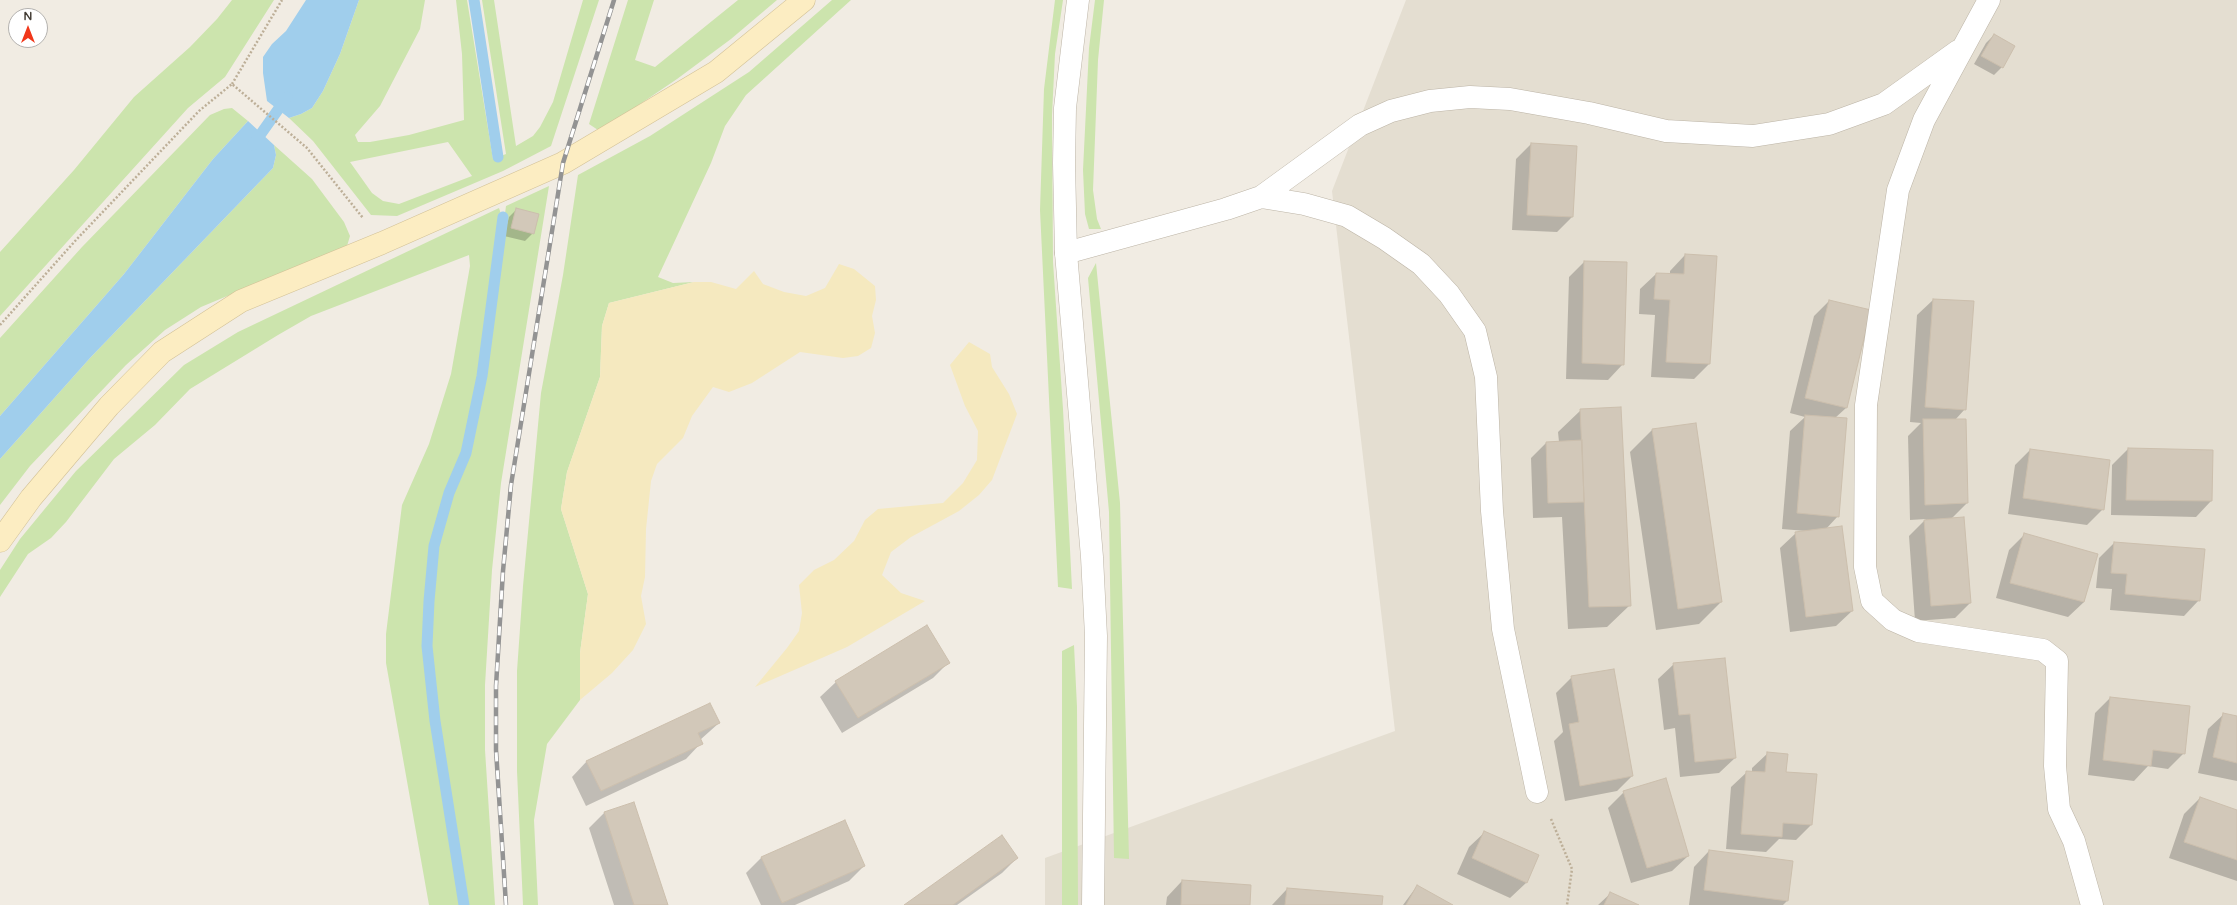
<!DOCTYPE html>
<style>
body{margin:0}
#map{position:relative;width:2237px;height:905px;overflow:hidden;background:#f1ece3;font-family:"Varela Round",sans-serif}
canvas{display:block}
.north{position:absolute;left:8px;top:8px;width:40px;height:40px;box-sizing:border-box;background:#fff;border:1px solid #b3b1ae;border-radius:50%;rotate:0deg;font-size:11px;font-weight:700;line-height:16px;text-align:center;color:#423c34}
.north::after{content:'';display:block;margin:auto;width:14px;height:18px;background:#f1371a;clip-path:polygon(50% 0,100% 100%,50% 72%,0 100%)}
</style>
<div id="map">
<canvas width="2237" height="905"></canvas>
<div class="north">N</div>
</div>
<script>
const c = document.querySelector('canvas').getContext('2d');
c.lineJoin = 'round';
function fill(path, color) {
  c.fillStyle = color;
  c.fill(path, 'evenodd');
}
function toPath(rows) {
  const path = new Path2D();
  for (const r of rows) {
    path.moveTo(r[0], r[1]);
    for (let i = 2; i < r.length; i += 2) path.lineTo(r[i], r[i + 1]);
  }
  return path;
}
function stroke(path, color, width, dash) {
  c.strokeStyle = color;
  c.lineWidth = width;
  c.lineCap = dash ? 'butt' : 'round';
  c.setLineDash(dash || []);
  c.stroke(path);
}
fill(toPath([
 [1406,0,2237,0,2237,905,1045,905,1045,858,1395,731,1332,191]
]), '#e4ded1');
fill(toPath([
 [232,0,274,0,225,77,188,108,0,316,0,252,74,170,134,97,190,47,217,19],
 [359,0,425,0,420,29,380,106,355,135,358,142,370,142,409,135,464,120,462,54,456,0,467,0,493,159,506,154,482,0,494,0,516,146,533,136,540,127,553,102,583,0,599,0,551,146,503,171,397,216,371,215,313,141,289,118,301,114,312,108,323,91,340,54],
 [448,142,472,176,399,204,383,201,372,193,350,162],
 [628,0,654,0,635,60,655,67,738,0,777,0,731,39,677,79,621,117,598,130,589,124],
 [832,0,851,0,746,95,725,126,711,163,658,277,673,283,694,282,609,303,602,326,600,377,567,472,561,509,588,594,580,653,580,700,547,744,534,820,538,905,523,905,517,771,517,671,523,586,541,393,563,275,578,175,650,136,749,72],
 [1055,0,1063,0,1055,54,1052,115,1053,262,1063,409,1072,589,1058,587,1040,210,1044,89],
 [1095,0,1104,0,1098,60,1093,190,1097,219,1101,229,1089,229,1085,214,1083,170,1089,48],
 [232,108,248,121,213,159,124,274,0,416,0,338,82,247,210,115,224,109],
 [274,145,312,179,344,222,350,236,347,246,201,307,165,330,126,365,30,466,0,505,0,459,90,358,273,168,276,155],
 [549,186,501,483,492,570,485,685,485,750,495,905,465,905,436,721,429,646,436,547,451,494,467,454,483,376,506,206],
 [499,208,502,217,480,375,464,453,448,493,433,546,427,601,425,646,433,721,462,905,429,905,386,663,386,634,402,505,429,444,451,374,470,266,469,255,311,316,278,335,190,389,155,425,114,459,66,522,51,538,28,554,0,597,0,570,20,539,76,471,184,365,238,332],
 [1096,263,1120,503,1129,859,1114,858,1109,512,1088,278],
 [1074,645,1077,707,1078,905,1062,905,1062,651]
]), '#cce4ad');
fill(toPath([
 [839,264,854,269,875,286,876,300,872,316,875,333,871,348,858,356,843,358,800,352,752,383,729,392,713,387,692,416,683,438,657,464,651,481,646,529,645,577,641,596,646,624,633,650,612,673,580,700,580,653,588,594,561,509,567,472,600,377,602,326,609,303,694,282,711,282,736,289,754,271,763,284,784,292,806,296,825,288],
 [969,342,990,354,992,367,1009,394,1017,414,992,480,979,495,959,511,911,537,891,552,882,575,901,593,925,601,847,647,755,687,787,648,799,631,802,613,799,585,814,570,834,560,854,541,865,520,878,509,943,503,963,483,977,460,978,431,965,406,950,365]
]), '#f5e9bf');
fill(toPath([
 [306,0,359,0,340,54,323,91,312,108,301,114,289,118,267,101,263,73,263,57,272,44,286,31],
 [248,121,274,145,276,155,273,168,90,358,0,459,0,416,124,274,213,159]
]), '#a0ceec');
fill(toPath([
 [1994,35,2014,46,2002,67,1994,75,1974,64,1986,43],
 [1531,144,1572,217,1557,232,1512,230,1516,159],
 [517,209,533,233,525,241,504,236,509,217],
 [1685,255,1709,364,1694,379,1651,377,1655,315,1639,314,1640,289,1656,274,1670,274,1670,271],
 [1584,262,1623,364,1608,380,1566,379,1569,277],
 [1933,300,1973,302,1965,409,1955,420,1967,503,1952,518,1970,603,1955,618,1915,621,1909,536,1926,519,1910,520,1908,436,1921,423,1910,422,1917,315],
 [1829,301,1846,408,1835,418,1838,516,1826,529,1852,611,1836,626,1790,632,1780,548,1796,533,1806,531,1782,529,1790,431,1805,417,1790,413,1814,316],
 [1581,410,1630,605,1607,627,1568,629,1562,517,1533,518,1531,458,1546,443,1559,442,1558,432],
 [1695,424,1721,602,1699,624,1656,630,1630,452,1652,430],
 [2128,449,2212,451,2211,501,2196,517,2111,515,2112,465],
 [2030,450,2103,509,2087,525,2008,514,2015,465],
 [2024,535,2096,554,2084,602,2068,617,1996,598,2009,550],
 [2114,543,2199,600,2184,616,2110,610,2112,589,2096,588,2099,558],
 [948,663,933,678,842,733,820,697,836,682],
 [1674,664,1735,758,1719,773,1680,777,1675,728,1664,730,1658,679],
 [1572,677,1632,776,1617,791,1565,801,1554,741,1563,732,1556,693],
 [2110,698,2184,753,2168,769,2148,766,2134,781,2088,775,2095,713],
 [2224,714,2237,717,2237,781,2198,773,2208,729],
 [719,723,700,740,701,743,686,759,586,806,572,777,587,761],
 [1768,753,1785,773,1811,825,1796,840,1779,839,1766,852,1726,849,1731,787,1747,772,1752,772,1752,768],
 [1624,792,1688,856,1672,871,1631,883,1608,808],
 [2200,798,2237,811,2237,881,2169,858,2184,814],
 [634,803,667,905,614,905,589,828,604,813],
 [1485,832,1538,856,1526,883,1510,898,1457,874,1469,847],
 [1709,851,1787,901,1783,905,1689,905,1694,867],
 [762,857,864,866,849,881,795,905,761,905,746,873],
 [1017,858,1002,873,957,905,906,905],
 [1182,881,1249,905,1166,905,1167,897],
 [1417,886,1451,905,1403,905],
 [1287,889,1381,905,1272,905],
 [1611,893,1637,905,1598,905]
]), '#0003');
stroke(toPath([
 [474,0,498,157],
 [253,145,287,97],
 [464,905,435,721,427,646,429,601,434,546,449,493,466,453,482,376,503,217]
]), '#a0ceec', 11);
const building = toPath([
 [1994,34,2015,46,2003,68,1981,56,1994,34],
 [1531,143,1577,146,1573,217,1527,215,1531,143],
 [516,208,539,214,534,234,511,228,516,208],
 [1685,254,1717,256,1710,364,1666,362,1670,300,1654,299,1656,273,1684,274,1685,254],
 [1584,261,1627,262,1624,365,1582,363,1584,261],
 [1933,299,1974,301,1966,410,1925,407,1933,299],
 [1829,300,1871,310,1847,408,1805,398,1829,300],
 [1621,407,1631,606,1589,607,1580,409,1621,407],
 [1805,415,1847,418,1839,517,1797,513,1805,415],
 [1923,419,1966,419,1968,503,1925,505,1923,419],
 [1696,423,1722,602,1678,609,1652,429,1696,423],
 [1582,440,1584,502,1548,503,1546,442,1582,440],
 [2128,448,2213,450,2212,501,2126,500,2128,448],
 [2030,449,2110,460,2104,510,2023,498,2030,449],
 [1964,517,1971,603,1931,606,1924,520,1964,517],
 [1842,526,1853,611,1806,617,1795,532,1842,526],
 [2024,533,2098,554,2084,602,2010,583,2024,533],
 [2114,542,2205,549,2200,601,2125,594,2127,574,2111,573,2114,542],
 [927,625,950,663,858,718,835,681,927,625],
 [1725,658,1736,758,1695,762,1690,714,1679,715,1673,663,1725,658],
 [1614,669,1633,776,1580,786,1569,724,1579,722,1571,676,1614,669],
 [2110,697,2190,706,2185,754,2153,750,2151,766,2103,760,2110,697],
 [710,703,720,723,698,733,703,744,601,791,586,761,710,703],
 [2223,713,2237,716,2237,763,2213,757,2223,713],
 [1767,752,1788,754,1786,772,1817,774,1812,825,1783,823,1782,837,1741,834,1746,771,1765,772,1767,752],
 [1666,778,1689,856,1647,868,1623,791,1666,778],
 [2200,797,2237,810,2237,860,2184,842,2200,797],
 [634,802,668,905,634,905,604,812,634,802],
 [845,820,865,866,782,903,761,857,845,820],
 [1484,831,1539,855,1527,883,1472,858,1484,831],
 [1002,835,1018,858,953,905,904,905,1002,835],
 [1709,850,1793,861,1788,901,1704,890,1709,850],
 [1182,880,1251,885,1250,905,1181,905,1182,880],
 [1417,885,1453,905,1406,905,1417,885],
 [1287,888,1383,896,1382,905,1285,905,1287,888],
 [1610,892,1639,905,1604,905,1610,892]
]);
fill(building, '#d2c8b9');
stroke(building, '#ccbfad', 1);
const minor = toPath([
 [1989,0,1924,120,1898,190,1866,405,1865,567,1872,601,1893,620,1918,631,2043,650,2057,661,2055,766,2059,809,2074,841,2092,905],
 [1261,197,1304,204,1347,216,1384,238,1421,264,1449,294,1475,331,1486,377,1492,511,1503,629,1537,792],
 [1066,253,1226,209,1261,197,1360,125,1391,111,1430,101,1470,97,1510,99,1589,113,1666,131,1753,136,1829,124,1884,104,1958,51]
]);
const tertiary = toPath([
 [1078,0,1065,108,1064,163,1066,253,1092,557,1096,636,1093,905]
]);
const secondary = toPath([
 [0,541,31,498,109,406,162,352,241,301,382,243,563,163,716,72,804,0]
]);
stroke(minor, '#bcb4a6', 23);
stroke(tertiary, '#bcb4a6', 23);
stroke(secondary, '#d2c196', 23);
stroke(toPath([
 [232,84,282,0],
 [0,325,76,240,199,111,232,84,307,148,363,218],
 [1551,819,1572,869,1567,905]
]), '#bdaf98', 2.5, [2, 2]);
stroke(minor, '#fff', 22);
stroke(tertiary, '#fff', 22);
stroke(secondary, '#fcedc2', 22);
const rail = toPath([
 [506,905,496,750,496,686,503,571,511,485,563,163,614,0]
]);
stroke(rail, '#939393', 4.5);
stroke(rail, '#fff', 3, [9]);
</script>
